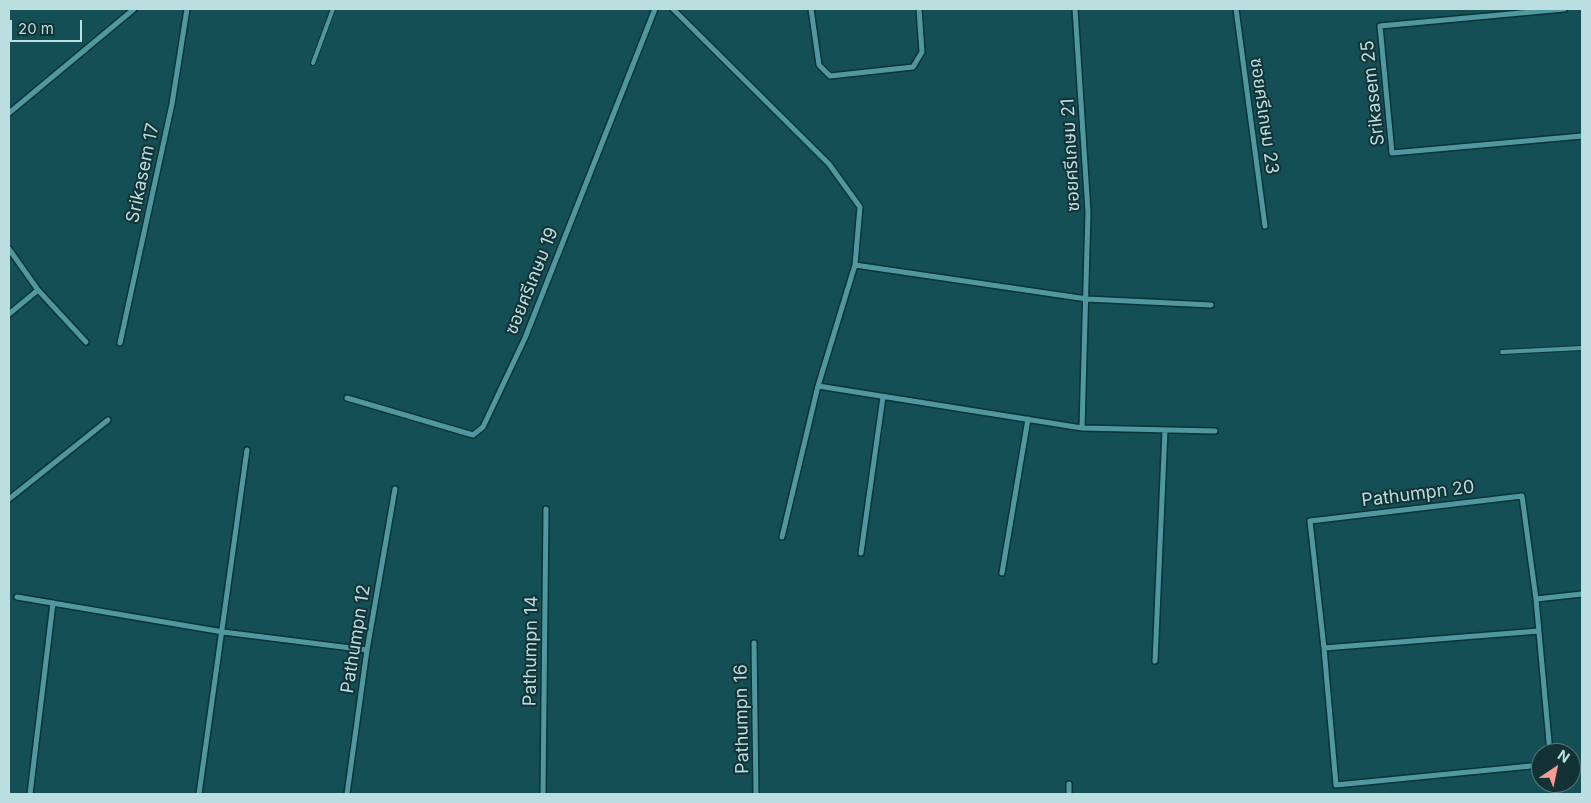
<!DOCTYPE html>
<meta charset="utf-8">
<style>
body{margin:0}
#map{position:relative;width:1591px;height:803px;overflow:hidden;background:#144f55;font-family:Inter,sans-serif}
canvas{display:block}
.frame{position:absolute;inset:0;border:10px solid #bbdee1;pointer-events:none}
.north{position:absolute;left:1531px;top:743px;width:50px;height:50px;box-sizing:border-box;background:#133235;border:1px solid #56777a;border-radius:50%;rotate:34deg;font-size:14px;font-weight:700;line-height:20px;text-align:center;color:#bbdee1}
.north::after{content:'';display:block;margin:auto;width:18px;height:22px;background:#f59c96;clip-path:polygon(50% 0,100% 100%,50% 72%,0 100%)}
.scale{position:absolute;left:10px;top:20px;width:72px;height:22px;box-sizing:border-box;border:2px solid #bbdee1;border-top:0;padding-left:6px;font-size:15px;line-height:18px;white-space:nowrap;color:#bbdee1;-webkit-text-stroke:4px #133235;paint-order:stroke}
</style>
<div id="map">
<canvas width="1591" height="803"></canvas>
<div class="frame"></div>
<div class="north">N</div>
<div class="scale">20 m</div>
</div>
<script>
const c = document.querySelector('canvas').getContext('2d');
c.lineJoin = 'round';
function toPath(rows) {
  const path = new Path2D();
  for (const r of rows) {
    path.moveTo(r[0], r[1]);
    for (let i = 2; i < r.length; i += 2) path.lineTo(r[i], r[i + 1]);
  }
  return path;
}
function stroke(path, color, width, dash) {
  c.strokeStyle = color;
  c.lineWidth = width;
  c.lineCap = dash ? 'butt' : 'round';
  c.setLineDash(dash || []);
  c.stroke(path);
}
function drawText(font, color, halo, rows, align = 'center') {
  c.font = font + ' Inter,"Noto Sans Thai",sans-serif';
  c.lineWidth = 4;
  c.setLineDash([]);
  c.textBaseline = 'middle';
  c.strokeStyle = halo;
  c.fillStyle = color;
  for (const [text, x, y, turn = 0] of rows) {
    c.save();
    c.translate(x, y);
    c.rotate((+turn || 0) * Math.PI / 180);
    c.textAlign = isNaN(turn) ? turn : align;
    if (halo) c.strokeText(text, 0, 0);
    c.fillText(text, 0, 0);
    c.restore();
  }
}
const service = toPath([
 [313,63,333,9],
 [1502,352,1582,348]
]);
const minor = toPath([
 [673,9,829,164,860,207,855,265,818,386,782,537],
 [811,9,819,65,830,76,913,67,922,52,919,9],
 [1075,9,1088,212,1082,428],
 [1236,9,1265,226],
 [1564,9,1380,26,1392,153,1582,136],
 [9,113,134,9],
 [9,249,38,290,86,342],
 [855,265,1087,299,1211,305],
 [9,314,38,290],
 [120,343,172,104,187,9],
 [818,386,1082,428,1215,431],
 [347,398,473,435,483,427,525,338,655,9],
 [9,499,108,420],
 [861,553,883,397],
 [1002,573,1028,419],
 [17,597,223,632,367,650],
 [1536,599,1582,594],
 [754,643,756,794],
 [1324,648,1539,631],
 [1155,661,1165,430],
 [1541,765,1336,785,1324,648,1310,521,1522,496,1536,599,1550,753],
 [1554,783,1555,794],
 [30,794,53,603],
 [199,794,247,450],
 [347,794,367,650,395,489],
 [543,794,546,509],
 [1069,794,1069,784]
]);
stroke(service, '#093336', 6);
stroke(minor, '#093336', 8);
stroke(service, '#4f989f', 4);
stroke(minor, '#4f989f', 5);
drawText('18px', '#bbdee1', '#133235', [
 ["Srikasem 25",1373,93,-96],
 ["ซอยศรีเกษม 23",1264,116,82],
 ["ซอยศรีเกษม 21",1071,155,-93],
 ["Srikasem 17",143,173,-78],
 ["ซอยศรีเกษม 19",532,281,-68],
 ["Pathumpn 20",1418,494,-7],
 ["Pathumpn 12",356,639,-81],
 ["Pathumpn 14",531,651,-89],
 ["Pathumpn 16",742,719,-91]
]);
</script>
